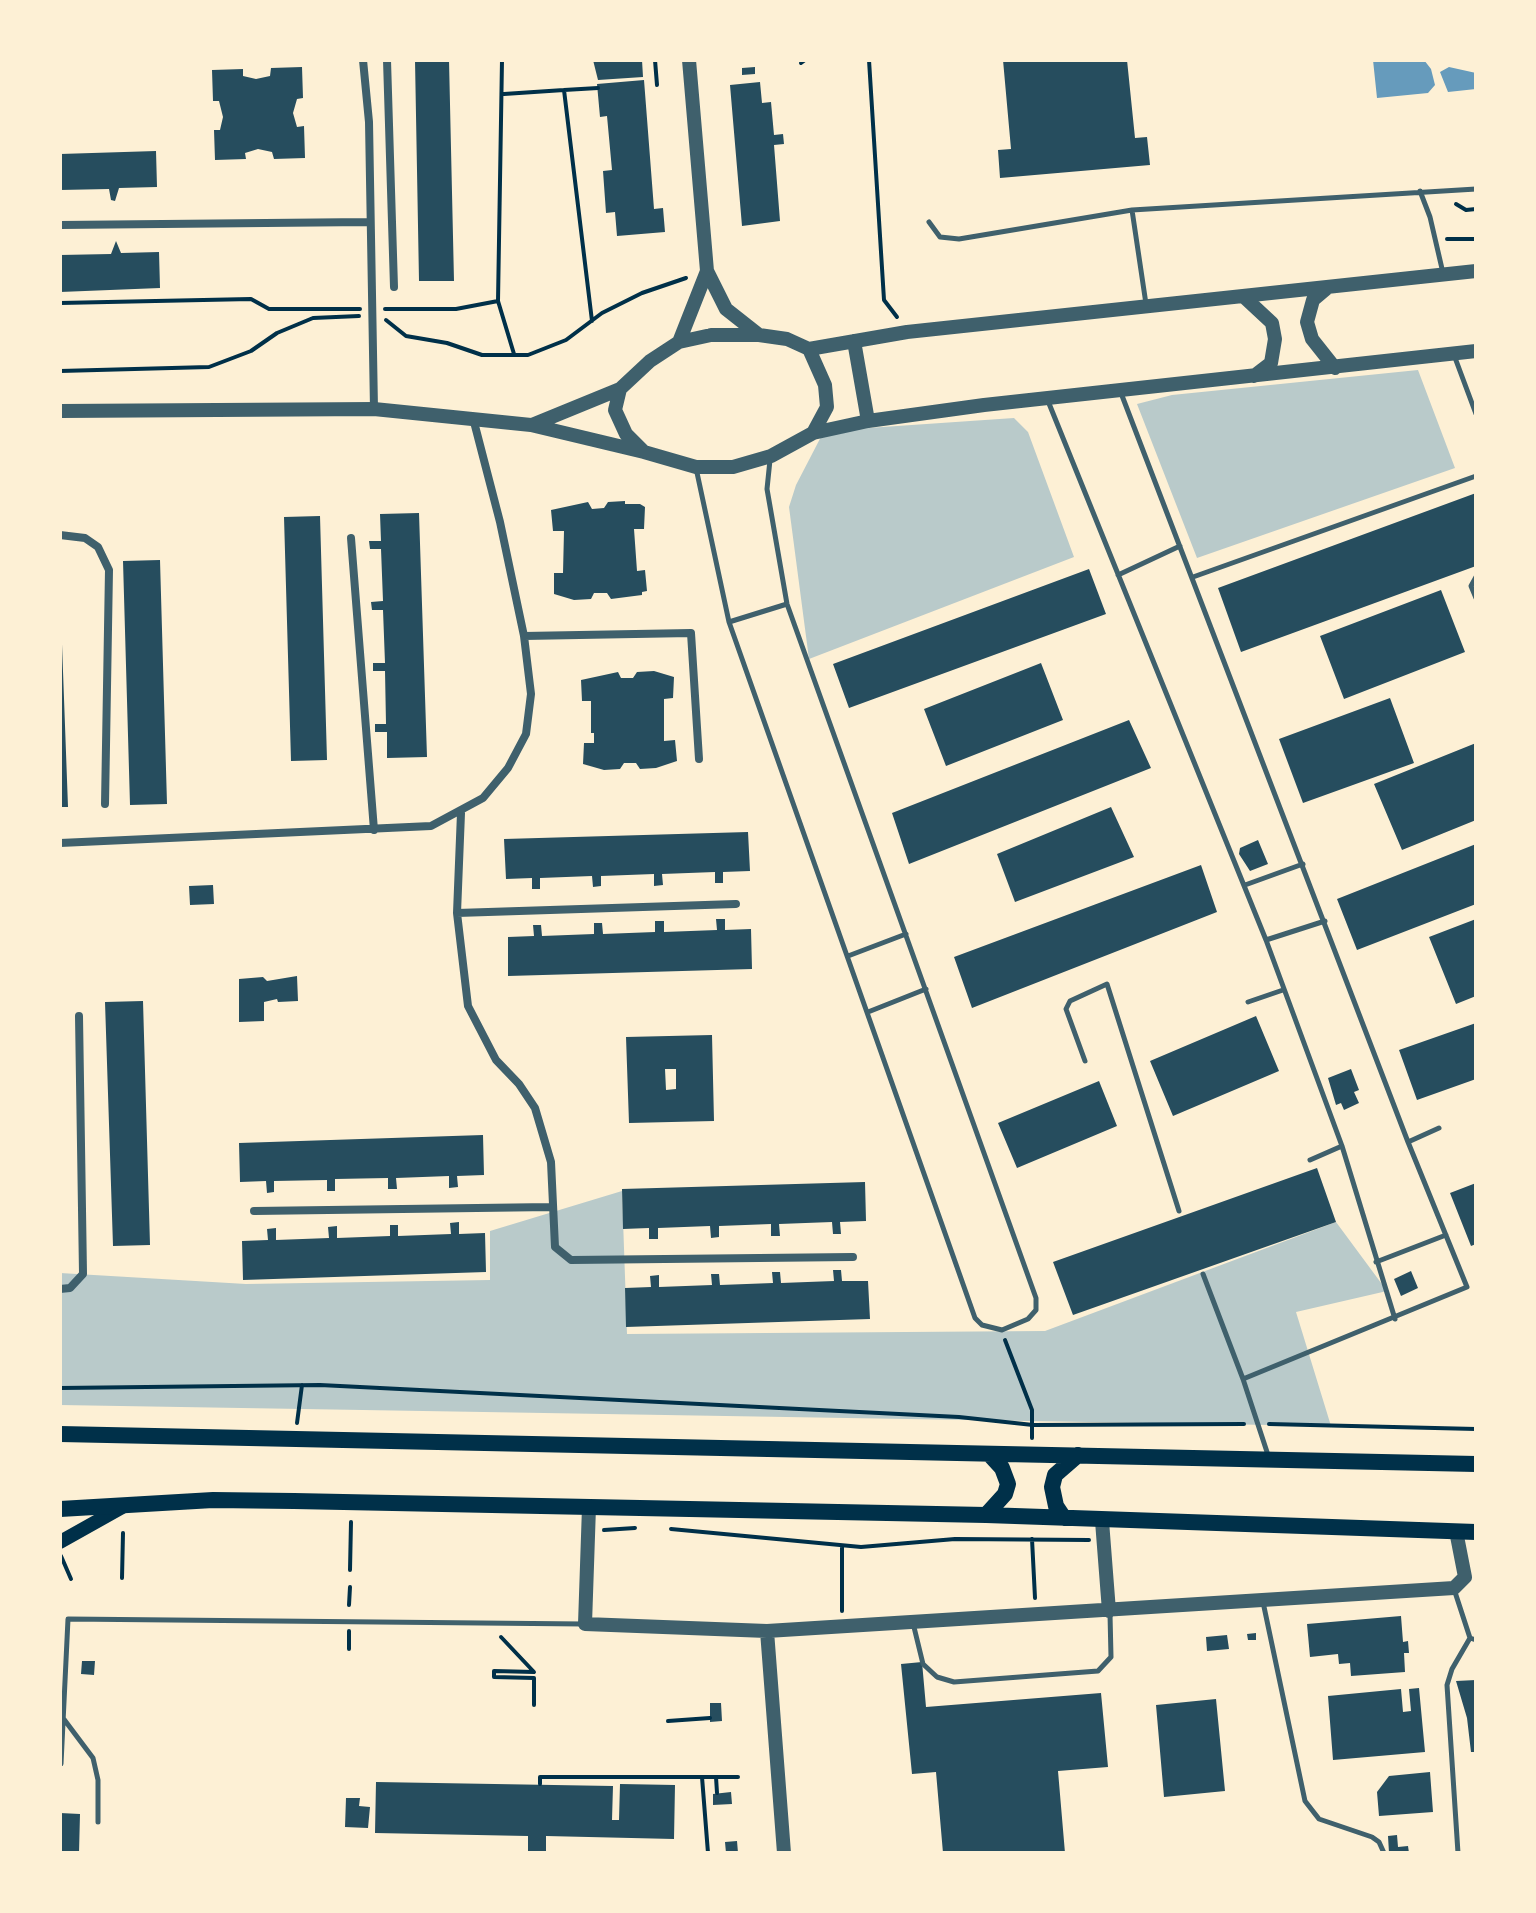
<!DOCTYPE html>
<style>
body{margin:0}
#map{position:relative;width:1536px;height:1913px;overflow:hidden;background:#fdf0d5;font-family:Lora,serif}
canvas{display:block}
.frame{position:absolute;inset:0;border:62px solid #fdf0d5;pointer-events:none}
</style>
<div id="map">
<canvas width="1536" height="1913"></canvas>
<div class="frame"></div>
</div>
<script>
const c = document.querySelector('canvas').getContext('2d');
c.lineJoin = 'round';
function fill(path, color) {
  c.fillStyle = color;
  c.fill(path, 'evenodd');
}
function toPath(rows) {
  const path = new Path2D();
  for (const r of rows) {
    path.moveTo(r[0], r[1]);
    for (let i = 2; i < r.length; i += 2) path.lineTo(r[i], r[i + 1]);
  }
  return path;
}
function stroke(path, color, width, dash) {
  c.strokeStyle = color;
  c.lineWidth = width;
  c.lineCap = dash ? 'butt' : 'round';
  c.setLineDash(dash || []);
  c.stroke(path);
}
fill(toPath([
 [1418,370,1455,468,1197,558,1137,404,1172,395],
 [1014,418,1028,432,1074,557,809,659,789,507,796,485,824,431],
 [622,1191,627,1334,1045,1331,1336,1222,1387,1291,1296,1312,1331,1426,60,1405,60,1273,246,1284,490,1280,490,1231]
]), '#b9caca');
fill(toPath([
 [1373,60,1424,60,1431,69,1435,85,1428,93,1377,98],
 [1449,67,1476,73,1476,89,1448,92,1440,72]
]), '#669bbc');
fill(toPath([
 [415,60,449,60,454,281,419,281],
 [593,60,642,60,643,77,598,80],
 [1003,60,1127,60,1135,138,1147,137,1150,165,1000,178,998,150,1011,149],
 [302,67,303,98,297,99,293,113,297,127,304,126,305,158,274,159,272,152,258,149,245,153,246,159,215,160,214,130,220,130,223,117,219,101,213,101,212,70,243,69,243,76,256,79,270,76,271,68],
 [755,67,755,74,742,75,742,68],
 [644,80,654,209,663,208,665,232,617,236,615,212,606,213,603,171,612,170,607,116,600,117,597,84],
 [760,82,762,103,771,102,774,135,783,134,784,144,774,145,780,221,742,226,730,85],
 [156,151,157,187,119,188,115,201,111,200,109,189,60,190,60,154],
 [116,241,121,253,159,252,160,288,60,292,60,255,111,254],
 [1476,493,1476,566,1241,652,1218,588],
 [625,501,625,504,640,504,645,507,644,529,634,529,637,571,645,570,647,591,642,592,642,595,611,599,607,593,594,593,591,599,574,600,554,594,554,573,563,573,564,531,553,531,551,510,588,502,592,509,604,508,608,502],
 [419,513,427,757,387,758,387,732,375,732,375,724,386,724,385,671,373,671,373,663,385,663,383,610,372,610,371,602,383,601,381,549,370,549,369,541,381,541,380,514],
 [320,516,327,760,291,761,284,517],
 [160,560,167,804,130,805,123,561],
 [1089,569,1106,614,849,708,833,664],
 [60,590,68,807,60,807],
 [1441,590,1465,652,1344,699,1320,636],
 [1041,663,1063,720,946,766,924,709],
 [654,671,674,677,673,698,664,699,664,741,675,740,677,761,656,768,640,769,636,763,624,763,620,769,604,770,583,764,584,743,594,743,594,733,591,733,591,701,582,701,581,680,618,672,621,678,633,678,637,672],
 [1390,698,1414,763,1303,803,1279,739],
 [1129,720,1151,768,909,864,892,813],
 [1476,743,1476,820,1402,850,1374,784],
 [1111,807,1134,857,1015,902,997,854],
 [748,832,750,871,723,872,723,883,715,883,715,872,662,874,663,885,654,886,654,874,601,876,601,886,593,887,592,876,540,878,540,889,532,889,532,878,506,879,504,839],
 [1258,840,1268,864,1250,871,1239,854,1240,848],
 [1476,844,1476,904,1357,950,1337,899],
 [1201,865,1217,912,972,1008,954,957],
 [213,885,214,904,190,905,189,886],
 [716,919,725,919,725,930,751,929,752,969,508,976,508,937,534,936,533,925,541,925,542,936,594,934,594,923,602,923,603,934,655,932,655,921,664,921,664,932,717,930],
 [1476,919,1476,996,1456,1004,1429,937],
 [297,976,298,1001,278,1002,277,999,264,1002,264,1021,239,1022,239,979,263,977,267,981],
 [143,1001,150,1245,113,1246,105,1002],
 [1256,1016,1279,1071,1173,1116,1150,1061],
 [1476,1023,1476,1079,1417,1100,1399,1050],
 [712,1035,714,1121,629,1123,626,1037],
 [665,1069,676,1069,676,1089,666,1090],
 [1351,1069,1359,1090,1354,1092,1359,1103,1344,1110,1341,1103,1336,1105,1328,1078],
 [1099,1081,1117,1126,1017,1168,998,1123],
 [483,1135,484,1175,457,1176,458,1187,449,1188,449,1176,396,1178,397,1189,388,1189,388,1178,335,1179,335,1191,327,1191,327,1180,274,1181,274,1192,267,1193,266,1181,240,1182,239,1143],
 [1317,1168,1336,1222,1073,1315,1053,1262],
 [865,1182,866,1221,840,1222,841,1234,833,1234,832,1222,779,1224,780,1236,771,1236,771,1224,719,1226,719,1237,711,1238,710,1226,658,1228,658,1239,649,1239,649,1228,623,1229,622,1189],
 [1476,1183,1476,1244,1471,1246,1450,1193],
 [459,1222,459,1234,485,1233,486,1272,243,1280,242,1241,268,1240,267,1229,276,1228,276,1240,329,1238,328,1227,337,1226,337,1238,390,1236,390,1225,398,1225,398,1236,451,1234,450,1223],
 [833,1270,841,1270,842,1281,868,1281,870,1319,626,1327,625,1288,651,1287,650,1276,659,1275,659,1287,712,1285,711,1274,719,1274,720,1285,773,1283,772,1272,780,1272,781,1283,834,1281],
 [1411,1271,1418,1288,1401,1296,1394,1279],
 [1401,1616,1403,1642,1408,1641,1409,1653,1404,1653,1405,1672,1351,1676,1350,1663,1339,1664,1338,1654,1310,1657,1307,1624],
 [1256,1633,1256,1640,1248,1640,1247,1634],
 [1227,1635,1229,1649,1207,1651,1206,1637],
 [82,1661,95,1661,94,1675,81,1674],
 [922,1662,926,1707,1101,1693,1108,1767,1058,1771,1065,1853,943,1853,936,1772,912,1774,901,1664],
 [1476,1680,1476,1752,1471,1752,1467,1718,1456,1681],
 [1419,1688,1425,1752,1333,1760,1328,1696,1401,1689,1403,1712,1411,1711,1409,1689],
 [1216,1699,1225,1791,1164,1797,1156,1705],
 [710,1703,721,1703,722,1721,710,1722],
 [1430,1772,1433,1812,1379,1816,1377,1792,1389,1776],
 [376,1782,613,1786,612,1820,619,1820,620,1784,675,1785,674,1839,546,1836,546,1853,528,1853,528,1836,375,1833],
 [731,1792,732,1804,713,1805,713,1794],
 [346,1798,360,1798,359,1806,370,1807,368,1828,345,1827],
 [60,1813,80,1814,79,1853,60,1853],
 [1397,1835,1398,1847,1408,1846,1409,1853,1389,1853,1388,1836],
 [737,1841,738,1853,726,1853,725,1842]
]), '#264d5e');
stroke(toPath([
 [502,60,498,301,514,354],
 [655,60,657,85],
 [869,60,884,300,897,317],
 [801,63,805,60],
 [504,94,564,90],
 [1456,204,1466,210,1476,209],
 [1447,239,1476,239],
 [60,303,251,299,269,309,360,309],
 [385,309,456,309,498,301],
 [386,320,406,336,447,343,482,355,528,355,566,340,602,313,642,293,686,278],
 [592,321,564,90,598,88],
 [60,371,209,367,251,351,277,333,313,318,359,316],
 [1005,1340,1032,1410,1032,1438],
 [60,1388,320,1385,959,1417,1033,1425,1244,1424],
 [297,1423,302,1385],
 [1269,1424,1476,1429],
 [671,1529,861,1547,955,1539,1089,1540],
 [604,1530,635,1528],
 [1032,1539,1035,1598],
 [842,1546,842,1611],
 [61,1556,71,1579],
 [350,1570,351,1522],
 [122,1578,123,1533],
 [349,1605,350,1587],
 [349,1631,349,1649],
 [501,1637,534,1672,494,1671,494,1677,534,1678,534,1705],
 [668,1721,710,1718],
 [702,1777,708,1853],
 [716,1777,717,1793],
 [540,1784,540,1777,738,1777]
]), '#003049', 4);
stroke(toPath([
 [1420,191,1430,217,1443,273],
 [1132,210,1146,304],
 [929,222,940,237,959,239,1132,210,1476,189],
 [1454,355,1476,414],
 [1121,393,1408,1142,1467,1287,1243,1379,1268,1455],
 [1048,401,1266,940,1342,1146,1395,1319],
 [696,468,729,622,975,1318,982,1325,1002,1330,1028,1319,1036,1310,1036,1298,787,604,767,489,770,460],
 [1118,575,1180,546],
 [1193,577,1476,476],
 [1476,577,1471,586,1476,598],
 [729,622,787,604],
 [1245,885,1303,864],
 [1266,940,1325,921],
 [848,956,906,934],
 [1248,1002,1283,990],
 [868,1012,926,989],
 [1085,1061,1066,1009,1070,1001,1107,984,1179,1211],
 [1408,1142,1439,1128],
 [1310,1160,1342,1146],
 [1376,1262,1446,1235],
 [1203,1274,1243,1379],
 [1454,1589,1470,1638,1476,1640],
 [1263,1602,1305,1801,1319,1819,1372,1837,1379,1842,1384,1853],
 [913,1623,923,1664,937,1677,954,1682,1098,1671,1111,1657,1110,1614],
 [63,1718,93,1758,98,1780,98,1822],
 [61,1764,68,1619,584,1624],
 [1458,1853,1447,1685,1452,1669,1470,1638]
]), '#3f606c', 5);
stroke(toPath([
 [363,60,369,122,374,409],
 [387,60,394,287],
 [60,225,368,222],
 [60,535,85,538,98,547,109,570,105,804],
 [351,538,374,830],
 [524,636,691,633,699,759],
 [461,813,457,913,468,1006,496,1060,519,1084,535,1108,551,1162,555,1247,571,1260,853,1257],
 [60,843,431,826,483,798,508,768,526,734,531,694,524,636,500,522,473,418],
 [457,913,736,904],
 [254,1211,551,1207],
 [60,1289,70,1288,83,1274,79,1016]
]), '#3f606c', 8);
stroke(toPath([
 [689,60,707,271,726,309,759,335],
 [1326,289,1313,300,1307,322,1312,339,1335,368],
 [1243,296,1272,323,1275,339,1271,363,1254,376],
 [711,335,759,335,787,339,809,349,825,385,827,407,813,433,771,456,733,467,696,467,644,452,626,434,615,410,620,389,650,361,679,342,711,335],
 [854,341,868,421],
 [679,342,707,271],
 [809,349,907,332,1476,271],
 [60,411,374,409,531,425,644,452],
 [532,425,620,389],
 [813,433,868,421,984,405,1476,351],
 [589,1507,585,1624,767,1631,1454,1588,1465,1577,1456,1531],
 [1102,1521,1109,1611],
 [767,1631,784,1853]
]), '#3f606c', 14);
stroke(toPath([
 [60,1542,126,1505]
]), '#003049', 14);
stroke(toPath([
 [60,1434,1476,1464],
 [60,1509,213,1500,294,1501,986,1515,1476,1532],
 [986,1515,1005,1494,1008,1484,1002,1468,991,1456],
 [1064,1518,1056,1506,1052,1487,1055,1475,1078,1455]
]), '#003049', 16);
</script>
